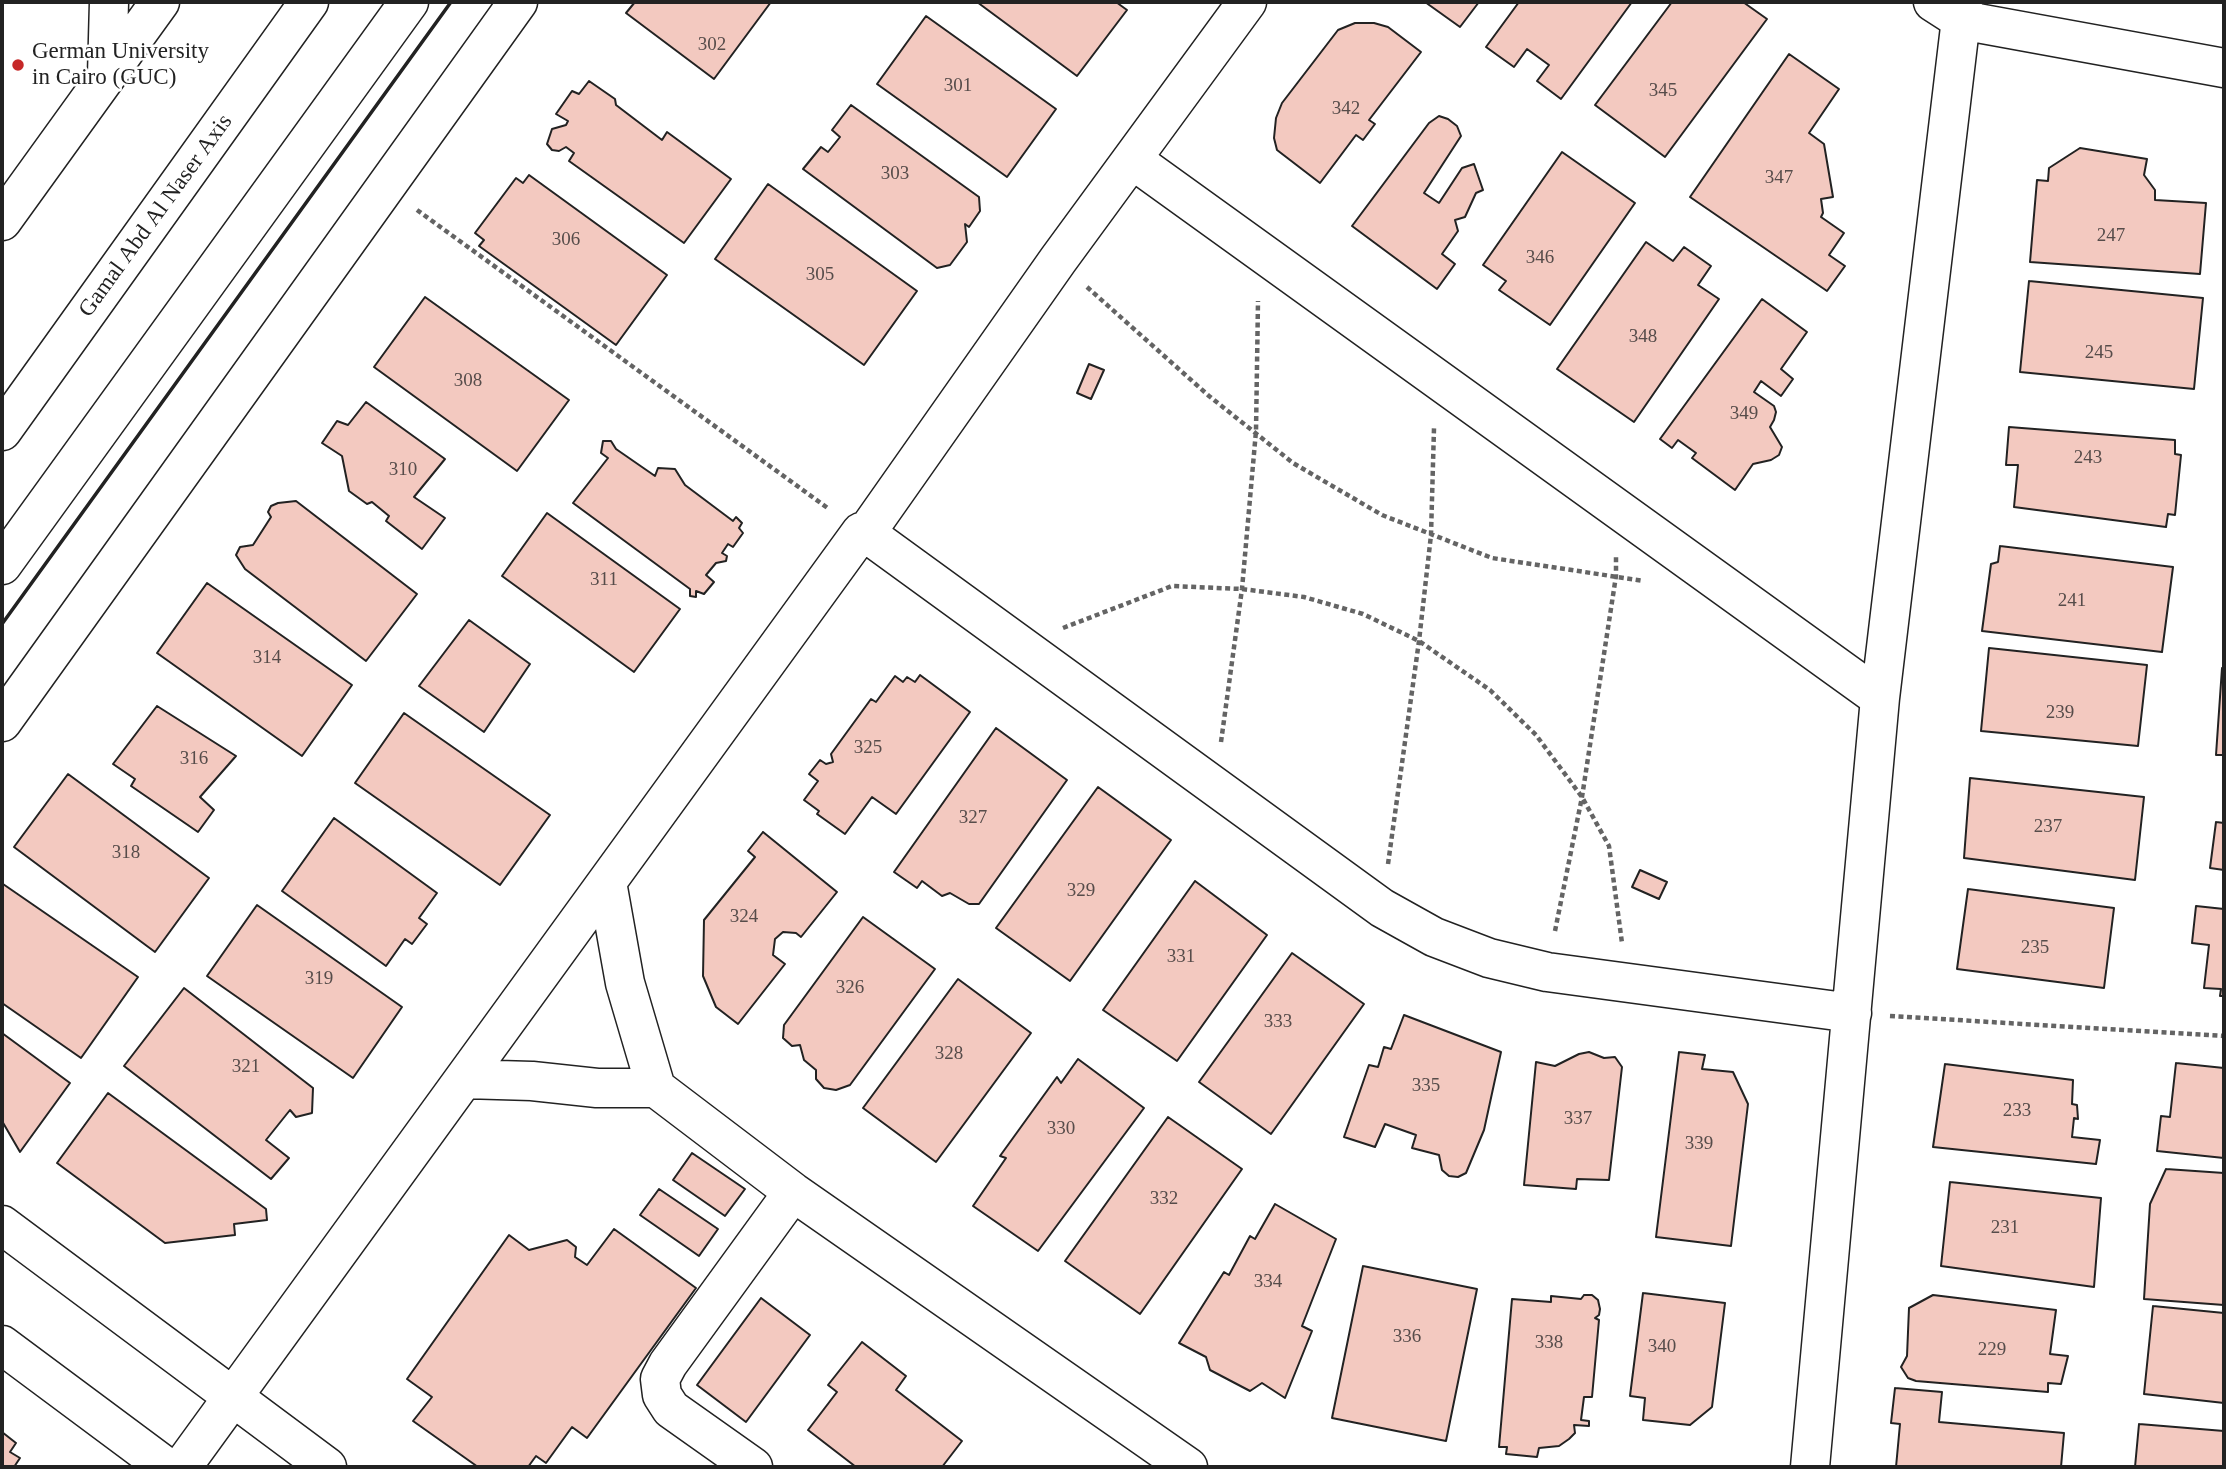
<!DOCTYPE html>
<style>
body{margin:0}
#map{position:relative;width:2226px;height:1469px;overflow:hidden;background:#fff;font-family:Georgia,serif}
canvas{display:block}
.frame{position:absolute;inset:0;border:4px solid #222;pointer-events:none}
</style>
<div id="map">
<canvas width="2226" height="1469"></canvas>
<div class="frame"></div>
</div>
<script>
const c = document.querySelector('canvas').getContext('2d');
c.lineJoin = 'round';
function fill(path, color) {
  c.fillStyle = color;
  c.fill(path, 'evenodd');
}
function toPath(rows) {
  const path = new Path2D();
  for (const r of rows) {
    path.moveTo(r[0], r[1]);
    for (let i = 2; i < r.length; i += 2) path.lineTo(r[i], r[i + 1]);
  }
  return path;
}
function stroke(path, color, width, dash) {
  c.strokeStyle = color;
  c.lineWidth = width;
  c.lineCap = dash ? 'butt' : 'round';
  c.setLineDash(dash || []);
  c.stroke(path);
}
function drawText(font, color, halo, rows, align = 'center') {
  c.font = font + ' Georgia,serif';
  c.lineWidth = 5;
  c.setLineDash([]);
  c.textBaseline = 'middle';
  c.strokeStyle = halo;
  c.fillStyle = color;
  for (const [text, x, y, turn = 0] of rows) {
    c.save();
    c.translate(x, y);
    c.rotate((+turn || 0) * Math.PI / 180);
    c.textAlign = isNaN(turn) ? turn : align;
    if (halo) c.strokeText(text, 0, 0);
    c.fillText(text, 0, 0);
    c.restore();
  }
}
const building = toPath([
 [635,2,771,2,714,79,626,13,635,2],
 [977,2,1116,2,1127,10,1077,76,977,2],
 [1425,2,1479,2,1460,27,1425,2],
 [1519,2,1632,2,1561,99,1537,81,1549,65,1527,49,1514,67,1486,47,1519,2],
 [1672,2,1743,2,1767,19,1665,157,1595,105,1672,2],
 [926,16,1056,109,1007,177,877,84,926,16],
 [1355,23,1374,23,1388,27,1421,52,1369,120,1375,124,1363,140,1356,135,1320,183,1277,150,1274,138,1276,118,1282,103,1338,30,1355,23],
 [1789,54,1839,89,1809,133,1824,144,1833,197,1821,199,1823,213,1821,217,1844,233,1829,255,1845,266,1827,291,1690,197,1789,54],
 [589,81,615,99,616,105,662,140,667,132,731,179,684,243,569,161,574,153,566,147,559,151,552,150,547,144,552,129,566,125,568,121,556,114,572,91,579,94,589,81],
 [851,105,979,197,980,211,969,227,965,224,967,242,950,265,937,268,803,169,821,147,828,152,840,137,832,130,851,105],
 [1439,116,1448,119,1457,126,1461,136,1424,193,1439,203,1462,168,1474,164,1483,190,1476,193,1465,217,1455,220,1458,231,1442,254,1455,264,1437,289,1352,226,1429,123,1439,116],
 [2080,148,2147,159,2144,175,2155,190,2155,200,2206,203,2200,274,2030,262,2037,180,2048,181,2049,168,2080,148],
 [1562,152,1635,203,1550,325,1499,290,1506,281,1483,265,1562,152],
 [529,175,667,275,616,345,479,246,484,240,475,233,516,178,523,183,529,175],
 [768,184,917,291,864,365,715,259,768,184],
 [1646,242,1673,261,1684,247,1711,266,1698,285,1719,299,1634,422,1557,369,1646,242],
 [2029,281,2203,298,2194,389,2020,372,2029,281],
 [425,297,569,400,517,471,374,367,425,297],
 [1762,299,1807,332,1781,369,1793,379,1781,396,1761,381,1754,392,1774,406,1776,412,1774,420,1770,427,1782,447,1779,455,1771,460,1753,464,1735,490,1692,458,1696,453,1678,440,1672,448,1660,439,1762,299],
 [1089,364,1104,370,1091,399,1077,393,1089,364],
 [366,402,445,459,414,497,445,518,422,549,386,521,389,516,372,502,367,504,349,491,342,456,322,443,337,421,348,425,366,402],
 [2009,427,2175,440,2175,454,2181,455,2175,515,2168,514,2166,527,2014,507,2018,465,2006,465,2009,427],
 [603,441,611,441,616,449,655,476,658,468,675,469,685,485,733,521,736,517,742,523,739,528,743,533,733,547,728,544,722,553,727,556,726,561,716,563,706,575,714,582,704,594,696,591,696,597,690,596,690,589,573,503,608,458,601,453,603,441],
 [296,501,417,594,366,661,245,569,236,555,240,547,253,545,271,517,268,512,271,506,278,503,296,501],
 [547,513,680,609,634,672,502,576,547,513],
 [2000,546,2173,567,2162,652,1982,631,1991,564,1998,562,2000,546],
 [207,583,352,685,302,756,157,653,207,583],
 [469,620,530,664,484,732,419,686,469,620],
 [1989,648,2147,665,2138,746,1981,731,1989,648],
 [2222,668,2224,668,2224,755,2216,755,2222,668],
 [920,675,970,712,896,814,872,797,845,834,817,814,819,811,804,800,818,781,809,774,820,760,826,764,833,762,831,754,871,699,876,702,895,676,903,682,907,677,915,682,920,675],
 [157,706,236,756,200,797,214,810,198,832,131,786,135,779,113,764,157,706],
 [404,713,550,815,500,885,355,783,404,713],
 [996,728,1067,780,979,904,969,904,950,893,942,896,922,881,917,888,894,872,996,728],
 [68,774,209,878,155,952,14,847,68,774],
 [1970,778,2144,797,2135,880,1964,858,1970,778],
 [1098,787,1171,840,1070,981,996,928,1098,787],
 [334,818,437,893,419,918,427,924,412,944,405,939,386,966,282,891,334,818],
 [2216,822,2224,823,2224,870,2210,868,2216,822],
 [763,832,837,892,801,937,796,933,783,932,775,939,773,955,785,964,738,1024,716,1007,703,976,704,920,755,857,748,851,763,832],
 [1640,870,1667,882,1659,899,1632,887,1640,870],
 [1195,881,1267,935,1177,1061,1103,1010,1195,881],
 [3,884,138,977,81,1058,2,1003,3,884],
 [1968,889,2114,908,2104,988,1957,969,1968,889],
 [257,905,402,1007,353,1078,207,976,257,905],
 [2196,906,2224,909,2224,996,2220,996,2221,989,2204,988,2209,945,2192,943,2196,906],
 [863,917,935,969,850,1085,836,1090,824,1088,816,1079,816,1070,804,1060,800,1045,792,1046,783,1038,784,1025,863,917],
 [1292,953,1364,1004,1271,1134,1199,1082,1292,953],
 [958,979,1031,1033,936,1162,863,1108,958,979],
 [184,988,313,1088,312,1113,296,1117,290,1110,266,1140,289,1158,271,1179,124,1066,184,988],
 [1404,1015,1501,1052,1484,1130,1466,1173,1458,1177,1449,1176,1442,1170,1439,1155,1412,1148,1416,1135,1385,1124,1375,1147,1344,1137,1369,1065,1378,1067,1384,1047,1391,1049,1404,1015],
 [2,1033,70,1083,20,1152,2,1121,2,1033],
 [1589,1052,1604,1058,1615,1057,1622,1067,1609,1180,1577,1179,1576,1189,1524,1185,1536,1062,1555,1066,1579,1054,1589,1052],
 [1679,1052,1705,1055,1702,1069,1733,1072,1748,1104,1731,1246,1656,1237,1679,1052],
 [1078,1059,1144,1108,1038,1251,973,1206,1006,1158,1000,1156,1057,1077,1061,1083,1078,1059],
 [2176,1063,2224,1068,2224,1158,2157,1151,2161,1116,2170,1117,2176,1063],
 [1945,1064,2073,1080,2072,1104,2077,1105,2078,1119,2074,1118,2072,1137,2100,1140,2096,1164,1933,1147,1945,1064],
 [108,1093,266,1209,267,1220,234,1224,235,1235,165,1243,57,1163,108,1093],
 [1168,1117,1242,1169,1140,1314,1065,1261,1168,1117],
 [692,1153,745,1189,725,1216,673,1180,692,1153],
 [2166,1169,2224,1173,2224,1305,2144,1299,2150,1204,2166,1169],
 [1950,1182,2101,1198,2094,1287,1941,1266,1950,1182],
 [659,1189,718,1229,699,1256,640,1215,659,1189],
 [1275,1204,1336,1239,1302,1326,1312,1331,1285,1398,1262,1383,1250,1391,1210,1370,1206,1357,1179,1343,1224,1272,1229,1275,1250,1236,1255,1239,1275,1204],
 [614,1229,696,1288,587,1438,572,1427,546,1463,536,1456,528,1467,478,1467,413,1421,432,1397,407,1379,509,1235,529,1250,567,1240,576,1247,575,1257,587,1265,614,1229],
 [1363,1266,1477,1289,1446,1441,1332,1418,1363,1266],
 [1643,1293,1725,1303,1712,1407,1690,1425,1643,1420,1645,1398,1630,1396,1643,1293],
 [1584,1295,1592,1295,1598,1300,1600,1309,1599,1315,1595,1318,1599,1320,1592,1397,1584,1397,1581,1420,1589,1421,1589,1426,1574,1425,1575,1433,1569,1439,1559,1446,1539,1448,1537,1457,1506,1454,1507,1447,1499,1447,1512,1299,1551,1302,1551,1296,1581,1299,1584,1295],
 [1933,1295,2056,1310,2050,1354,2068,1356,2061,1384,2048,1383,2048,1392,1916,1381,1908,1378,1901,1367,1907,1356,1909,1308,1933,1295],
 [761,1298,810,1335,746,1422,697,1385,761,1298],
 [2153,1306,2224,1313,2224,1403,2144,1394,2153,1306],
 [862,1342,906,1376,896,1390,962,1441,942,1467,856,1467,808,1430,837,1392,828,1385,862,1342],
 [1895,1388,1942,1392,1939,1422,2064,1433,2061,1467,1896,1467,1900,1424,1891,1423,1895,1388],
 [2139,1424,2224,1431,2224,1467,2135,1467,2139,1424],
 [2,1432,16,1443,10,1452,20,1458,14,1467,2,1467,2,1432]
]);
fill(building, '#f3c9c0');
stroke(building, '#222', 2);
const minor = toPath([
 [1933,2,1961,20,2224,68],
 [1133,160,1880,698],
 [866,533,1382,908,1434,937,1489,958,1547,972,1852,1013],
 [2,565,409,2],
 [2,722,518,2],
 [607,882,625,983,656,1088,793,1192,1188,1467],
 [464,1079,532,1081,597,1088,656,1088],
 [2,1225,327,1467],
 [2,1345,166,1467],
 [182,1467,861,532,866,533,1058,260,1247,2],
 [753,1467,671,1409,662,1395,660,1379,668,1364,793,1192],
 [1810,1467,1880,698,1963,2]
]);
const major = toPath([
 [107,75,109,2],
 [2,221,160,2],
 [2,431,309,2]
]);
stroke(minor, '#222', 41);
stroke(major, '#222', 41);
stroke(toPath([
 [417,210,829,509],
 [1087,287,1209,396,1293,463,1382,515,1492,558,1644,581],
 [1063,628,1172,586,1242,589,1304,597,1363,614,1419,641,1490,690,1536,735,1582,797,1609,846,1622,943],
 [1221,742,1242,589,1256,431,1258,301],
 [1388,864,1419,641,1431,535,1434,428],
 [1555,931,1582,797,1616,576,1616,557],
 [1890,1016,2224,1036]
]), '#646464', 4.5, [5, 3.5]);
stroke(minor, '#fff', 38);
stroke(major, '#fff', 38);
stroke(toPath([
 [2,624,451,2]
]), '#222', 3.5);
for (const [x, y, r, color] of [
 [18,65,7,"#c62828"]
]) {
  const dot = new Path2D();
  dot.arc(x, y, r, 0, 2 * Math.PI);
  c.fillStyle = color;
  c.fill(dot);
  stroke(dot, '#fff', 2.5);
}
drawText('19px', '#564c4a', null, [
 ["302",712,45],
 ["301",958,86],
 ["345",1663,91],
 ["342",1346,109],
 ["303",895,174],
 ["347",1779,178],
 ["247",2111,236],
 ["306",566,240],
 ["346",1540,258],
 ["305",820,275],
 ["348",1643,337],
 ["245",2099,353],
 ["308",468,381],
 ["349",1744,414],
 ["243",2088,458],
 ["310",403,470],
 ["311",604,580],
 ["241",2072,601],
 ["314",267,658],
 ["239",2060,713],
 ["325",868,748],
 ["316",194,759],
 ["327",973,818],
 ["237",2048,827],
 ["318",126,853],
 ["329",1081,891],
 ["324",744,917],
 ["235",2035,948],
 ["331",1181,957],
 ["319",319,979],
 ["326",850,988],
 ["333",1278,1022],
 ["328",949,1054],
 ["321",246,1067],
 ["335",1426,1086],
 ["233",2017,1111],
 ["337",1578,1119],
 ["330",1061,1129],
 ["339",1699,1144],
 ["332",1164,1199],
 ["231",2005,1228],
 ["334",1268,1282],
 ["336",1407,1337],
 ["338",1549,1343],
 ["340",1662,1347],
 ["229",1992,1350]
]);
drawText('23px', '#222', '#fff', [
 ["German University",32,52],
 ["in Cairo (GUC)",32,78]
], 'left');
drawText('23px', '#222', '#fff', [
 ["Gamal Abd Al Naser Axis",156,216,-54]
]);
</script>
